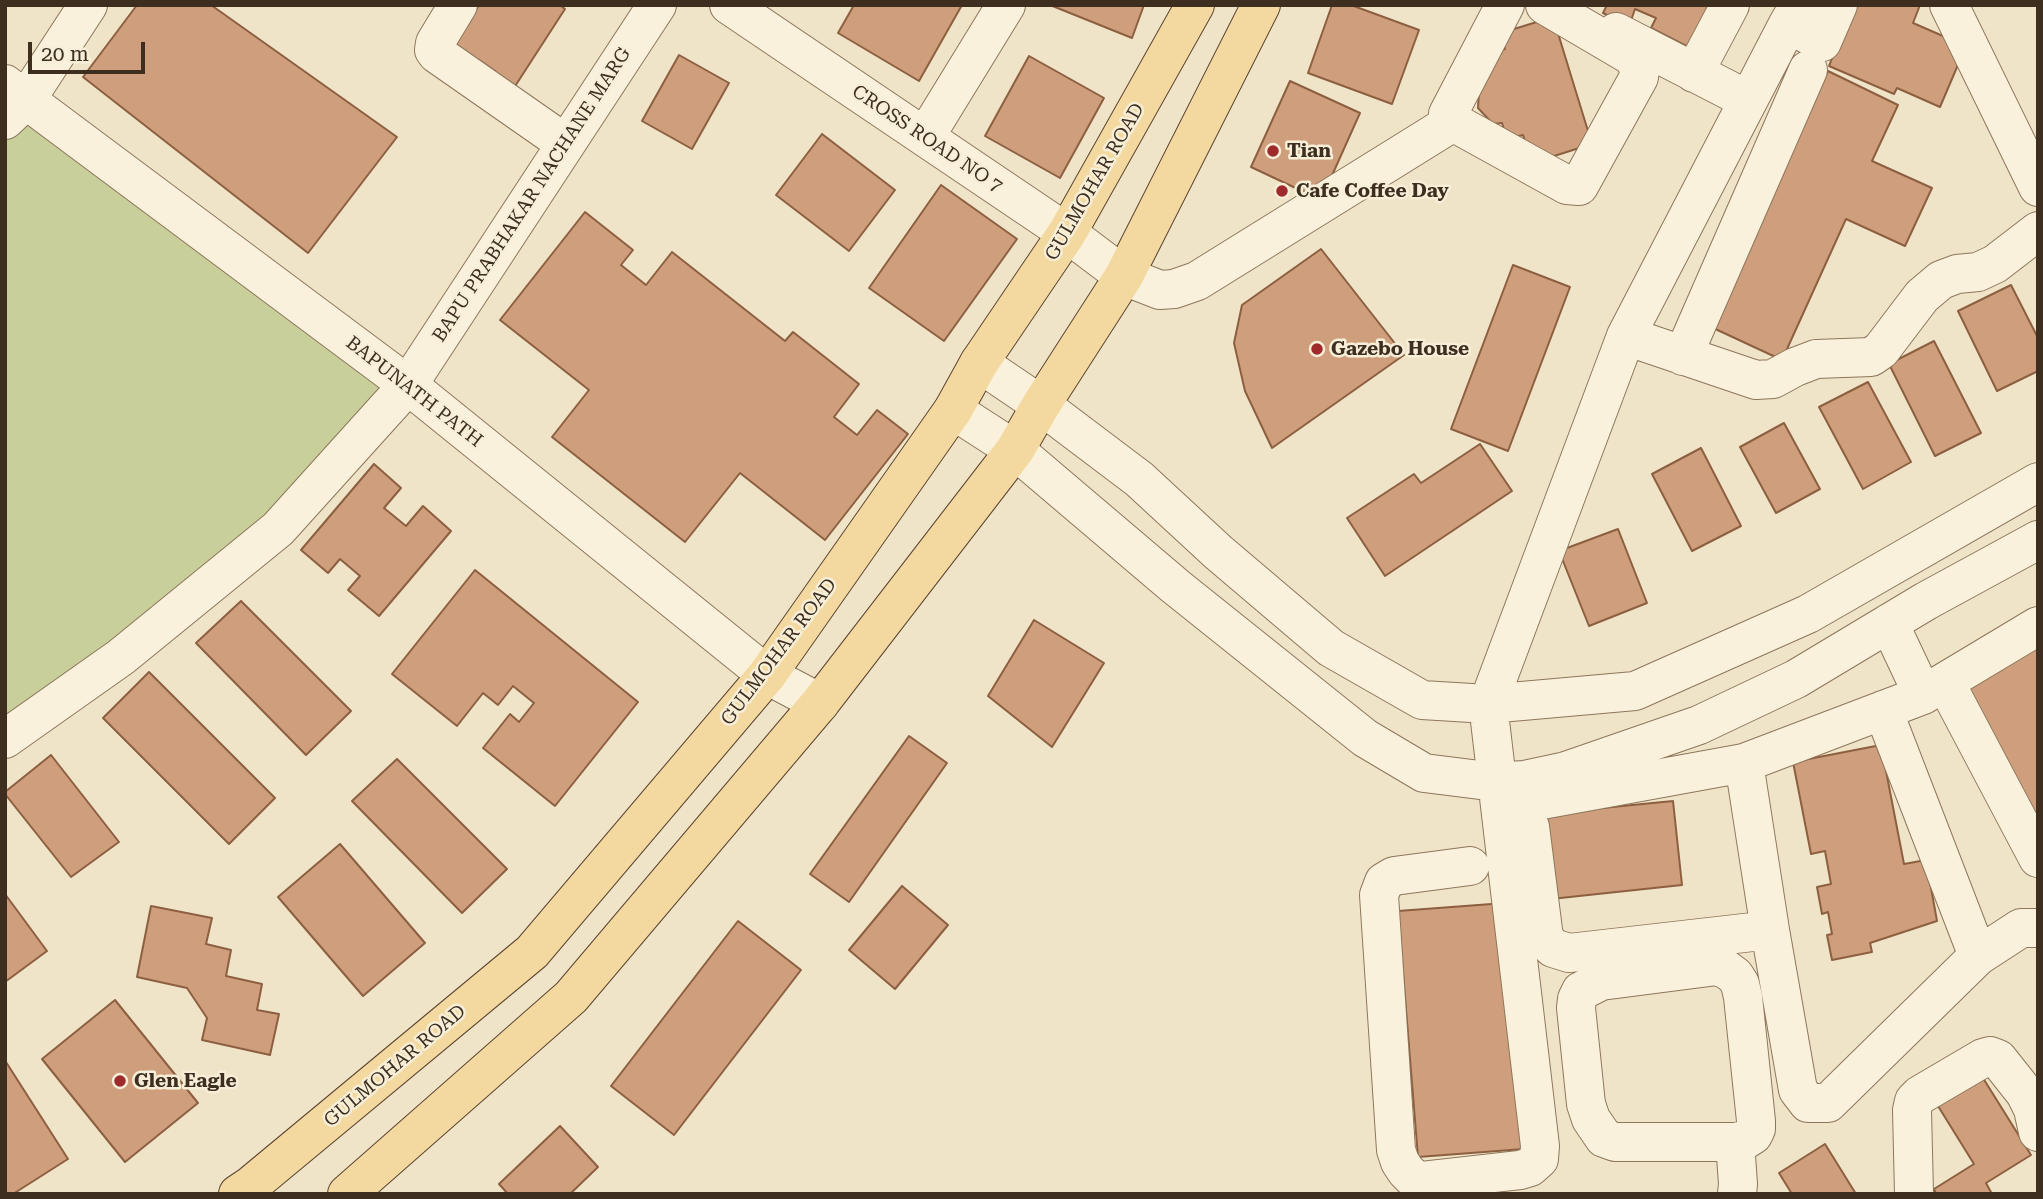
<!DOCTYPE html>
<style>
body{margin:0}
#map{position:relative;width:2043px;height:1199px;overflow:hidden;background:#f0e4c8;font-family:"Roboto Serif",serif}
canvas{display:block}
.frame{position:absolute;inset:0;border:7px solid #3d2e20;pointer-events:none}
.scale{position:absolute;left:28px;top:42px;width:117px;height:32px;box-sizing:border-box;border:4px solid #3d2e20;border-top:0;padding-left:9px;font-size:21px;line-height:24px;white-space:nowrap;color:#3d2e20;-webkit-text-stroke:5px #f7eed8;paint-order:stroke}
</style>
<div id="map">
<canvas width="2043" height="1199"></canvas>
<div class="frame"></div>
<div class="scale">20 m</div>
</div>
<script>
const c = document.querySelector('canvas').getContext('2d');
c.lineJoin = 'round';
function fill(path, color) {
  c.fillStyle = color;
  c.fill(path, 'evenodd');
}
function toPath(rows) {
  const path = new Path2D();
  for (const r of rows) {
    path.moveTo(r[0], r[1]);
    for (let i = 2; i < r.length; i += 2) path.lineTo(r[i], r[i + 1]);
  }
  return path;
}
function stroke(path, color, width, dash) {
  c.strokeStyle = color;
  c.lineWidth = width;
  c.lineCap = dash ? 'butt' : 'round';
  c.setLineDash(dash || []);
  c.stroke(path);
}
function drawText(font, color, halo, rows, align = 'center') {
  c.font = font + ' "Roboto Serif",serif';
  c.lineWidth = 5;
  c.setLineDash([]);
  c.textBaseline = 'middle';
  c.strokeStyle = halo;
  c.fillStyle = color;
  for (const [text, x, y, turn = 0] of rows) {
    c.save();
    c.translate(x, y);
    c.rotate((+turn || 0) * Math.PI / 180);
    c.textAlign = isNaN(turn) ? turn : align;
    if (halo) c.strokeText(text, 0, 0);
    c.fillText(text, 0, 0);
    c.restore();
  }
}
fill(toPath([
 [5,83,394,385,251,537,5,724]
]), '#c9cf9b');
const building = toPath([
 [137,5,211,5,397,137,308,253,83,77,137,5],
 [479,5,560,5,565,9,510,94,489,80,495,71,479,60,450,51,479,5],
 [854,5,962,5,919,81,838,33,854,5],
 [1050,5,1144,5,1132,38,1050,5],
 [1332,5,1351,5,1419,30,1392,104,1308,73,1332,5],
 [1607,5,1717,5,1696,51,1651,28,1656,18,1635,9,1629,26,1603,13,1607,5],
 [1853,5,1920,5,1913,23,1966,46,1940,107,1897,88,1894,94,1829,66,1853,5],
 [1553,17,1592,144,1532,163,1523,135,1507,139,1502,123,1493,124,1478,108,1481,56,1505,49,1501,33,1553,17],
 [679,55,729,83,692,149,642,121,679,55],
 [1029,56,1104,98,1060,178,985,136,1029,56],
 [1828,71,1898,105,1872,161,1932,188,1905,246,1846,219,1782,360,1711,327,1828,71],
 [1290,81,1360,113,1321,200,1251,167,1290,81],
 [822,134,895,190,849,251,776,195,822,134],
 [941,185,1017,239,944,341,869,288,941,185],
 [585,212,633,250,621,265,646,285,672,252,785,341,793,332,859,384,834,417,857,435,877,410,908,434,825,540,740,473,685,542,552,437,589,390,500,320,585,212],
 [1321,249,1404,355,1272,448,1245,391,1234,343,1242,305,1321,249],
 [1513,265,1570,287,1508,451,1451,429,1513,265],
 [2011,285,2038,338,2038,371,1997,391,1958,311,2011,285],
 [1934,341,1981,433,1935,456,1889,364,1934,341],
 [1868,382,1911,462,1863,489,1819,407,1868,382],
 [1784,423,1820,489,1776,513,1740,447,1784,423],
 [1480,444,1512,491,1385,576,1347,518,1414,474,1421,483,1480,444],
 [1701,448,1741,526,1692,551,1652,474,1701,448],
 [374,464,401,488,384,508,406,526,423,506,451,531,379,616,348,590,360,576,340,559,328,573,301,550,374,464],
 [1618,529,1647,603,1589,626,1559,551,1618,529],
 [475,570,638,702,555,806,483,748,510,714,519,722,534,703,513,686,498,705,483,693,457,726,392,674,475,570],
 [241,601,351,711,306,755,196,643,241,601],
 [1034,620,1104,663,1052,747,988,696,1034,620],
 [2038,638,2038,820,1961,681,2038,638],
 [149,672,275,798,229,844,103,718,149,672],
 [909,736,947,763,849,902,810,874,909,736],
 [1881,745,1904,864,1926,860,1937,921,1870,943,1872,952,1832,960,1827,935,1832,934,1828,912,1822,914,1817,887,1831,884,1825,851,1811,854,1793,762,1881,745],
 [51,755,119,842,71,877,5,794,5,792,51,755],
 [397,759,507,869,462,913,352,801,397,759],
 [1673,801,1682,885,1551,899,1542,814,1673,801],
 [340,844,425,943,363,996,278,897,340,844],
 [902,886,948,925,895,989,849,950,902,886],
 [5,894,47,951,5,982,5,894],
 [1505,903,1524,1149,1418,1157,1398,911,1505,903],
 [151,906,212,918,206,944,231,950,226,976,262,984,257,1010,279,1014,270,1055,202,1040,207,1018,187,988,137,977,151,906],
 [738,921,801,970,674,1135,611,1086,738,921],
 [115,1000,198,1103,125,1162,42,1059,115,1000],
 [6,1062,68,1159,13,1194,5,1194,6,1062],
 [1983,1078,2031,1155,1986,1183,1992,1194,1936,1194,1934,1189,1974,1164,1938,1106,1983,1078],
 [560,1126,598,1167,570,1194,508,1194,499,1184,560,1126],
 [1825,1144,1856,1194,1792,1194,1779,1173,1825,1144]
]);
fill(building, '#cf9f7d');
stroke(building, '#8d5f41', 2);
const minor = toPath([
 [458,5,435,43,434,50,437,54,566,144],
 [729,5,1067,233,1124,276,1160,290,1174,289,1197,281,1453,122],
 [1505,5,1448,114,1453,122,1567,185,1579,186,1639,77,1640,70,1634,59,1630,55,1545,5],
 [1949,5,2038,187],
 [1788,24,1822,42,1838,5],
 [1616,32,1748,100],
 [1694,73,1730,5],
 [5,84,408,385,767,675,820,703],
 [5,120,26,100,88,5],
 [925,137,1006,5],
 [1626,336,1756,380,1773,379,1795,367,1816,359,1871,357,1881,350,1922,296,1941,280,1957,274,1978,272,1995,264,2038,231],
 [1683,356,1808,70],
 [979,363,1041,405,1139,479,1218,552,1331,648,1422,700,1488,704,1635,691,1808,614,2038,482],
 [953,410,1015,450,1175,586,1365,738,1424,773,1496,782,1524,780,1566,771,1699,725,1796,679,1926,601,2038,540],
 [1889,623,1923,695],
 [1945,682,2038,858],
 [1883,710,1978,956],
 [5,739,121,657,278,529,408,385,657,5],
 [1744,763,1770,930],
 [1536,801,1744,763,1923,695,2038,626],
 [1530,827,1544,938,1553,948,1569,953,1770,930,1798,1090,1808,1103,1828,1103,1978,956,2021,928,2038,928],
 [1470,866,1394,876,1384,882,1379,895,1396,1150,1400,1162,1406,1171,1413,1178,1422,1181,1520,1170,1530,1167,1539,1159,1540,1146,1488,704,1626,336,1788,24,1799,5],
 [1717,966,1727,970,1735,976,1740,984,1743,997,1756,1121,1756,1129,1753,1135,1745,1140,1735,1142,1615,1142,1604,1138,1591,1119,1586,1104,1576,1008,1577,999,1581,991,1601,981,1717,966],
 [1735,1142,1738,1184,1737,1194],
 [1914,1194,1912,1110,1914,1101,1920,1095,1983,1058,1990,1056,1998,1059,2025,1093,2033,1109,2038,1132]
]);
const major = toPath([
 [238,1194,250,1186,532,952,767,675,953,410,979,363,1067,233,1195,5],
 [347,1194,571,997,820,703,1015,450,1041,405,1124,276,1261,5]
]);
stroke(minor, '#8d765c', 40);
stroke(major, '#5b4430', 40);
stroke(minor, '#faf1dc', 38);
stroke(major, '#f3d9a0', 38);
for (const [x, y, r, color] of [
 [1273,151,7,"#9e2a2b"],
 [1282,191,7,"#9e2a2b"],
 [1317,349,7,"#9e2a2b"],
 [120,1081,7,"#9e2a2b"]
]) {
  const dot = new Path2D();
  dot.arc(x, y, r, 0, 2 * Math.PI);
  c.fillStyle = color;
  c.fill(dot);
  stroke(dot, '#f7eed8', 2.5);
}
drawText('19px', '#3d2e20', '#f7eed8', [
 ["CROSS ROAD NO 7",927,139,34],
 ["GULMOHAR ROAD",1095,182,-60],
 ["BAPU PRABHAKAR NACHANE MARG",532,195,-57],
 ["BAPUNATH PATH",414,392,38],
 ["GULMOHAR ROAD",779,652,-53],
 ["GULMOHAR ROAD",395,1066,-40]
]);
drawText('bold 19px', '#3d2e20', '#f7eed8', [
 ["Tian",1287,151],
 ["Cafe Coffee Day",1296,191],
 ["Gazebo House",1331,349],
 ["Glen Eagle",134,1081]
], 'left');
</script>
